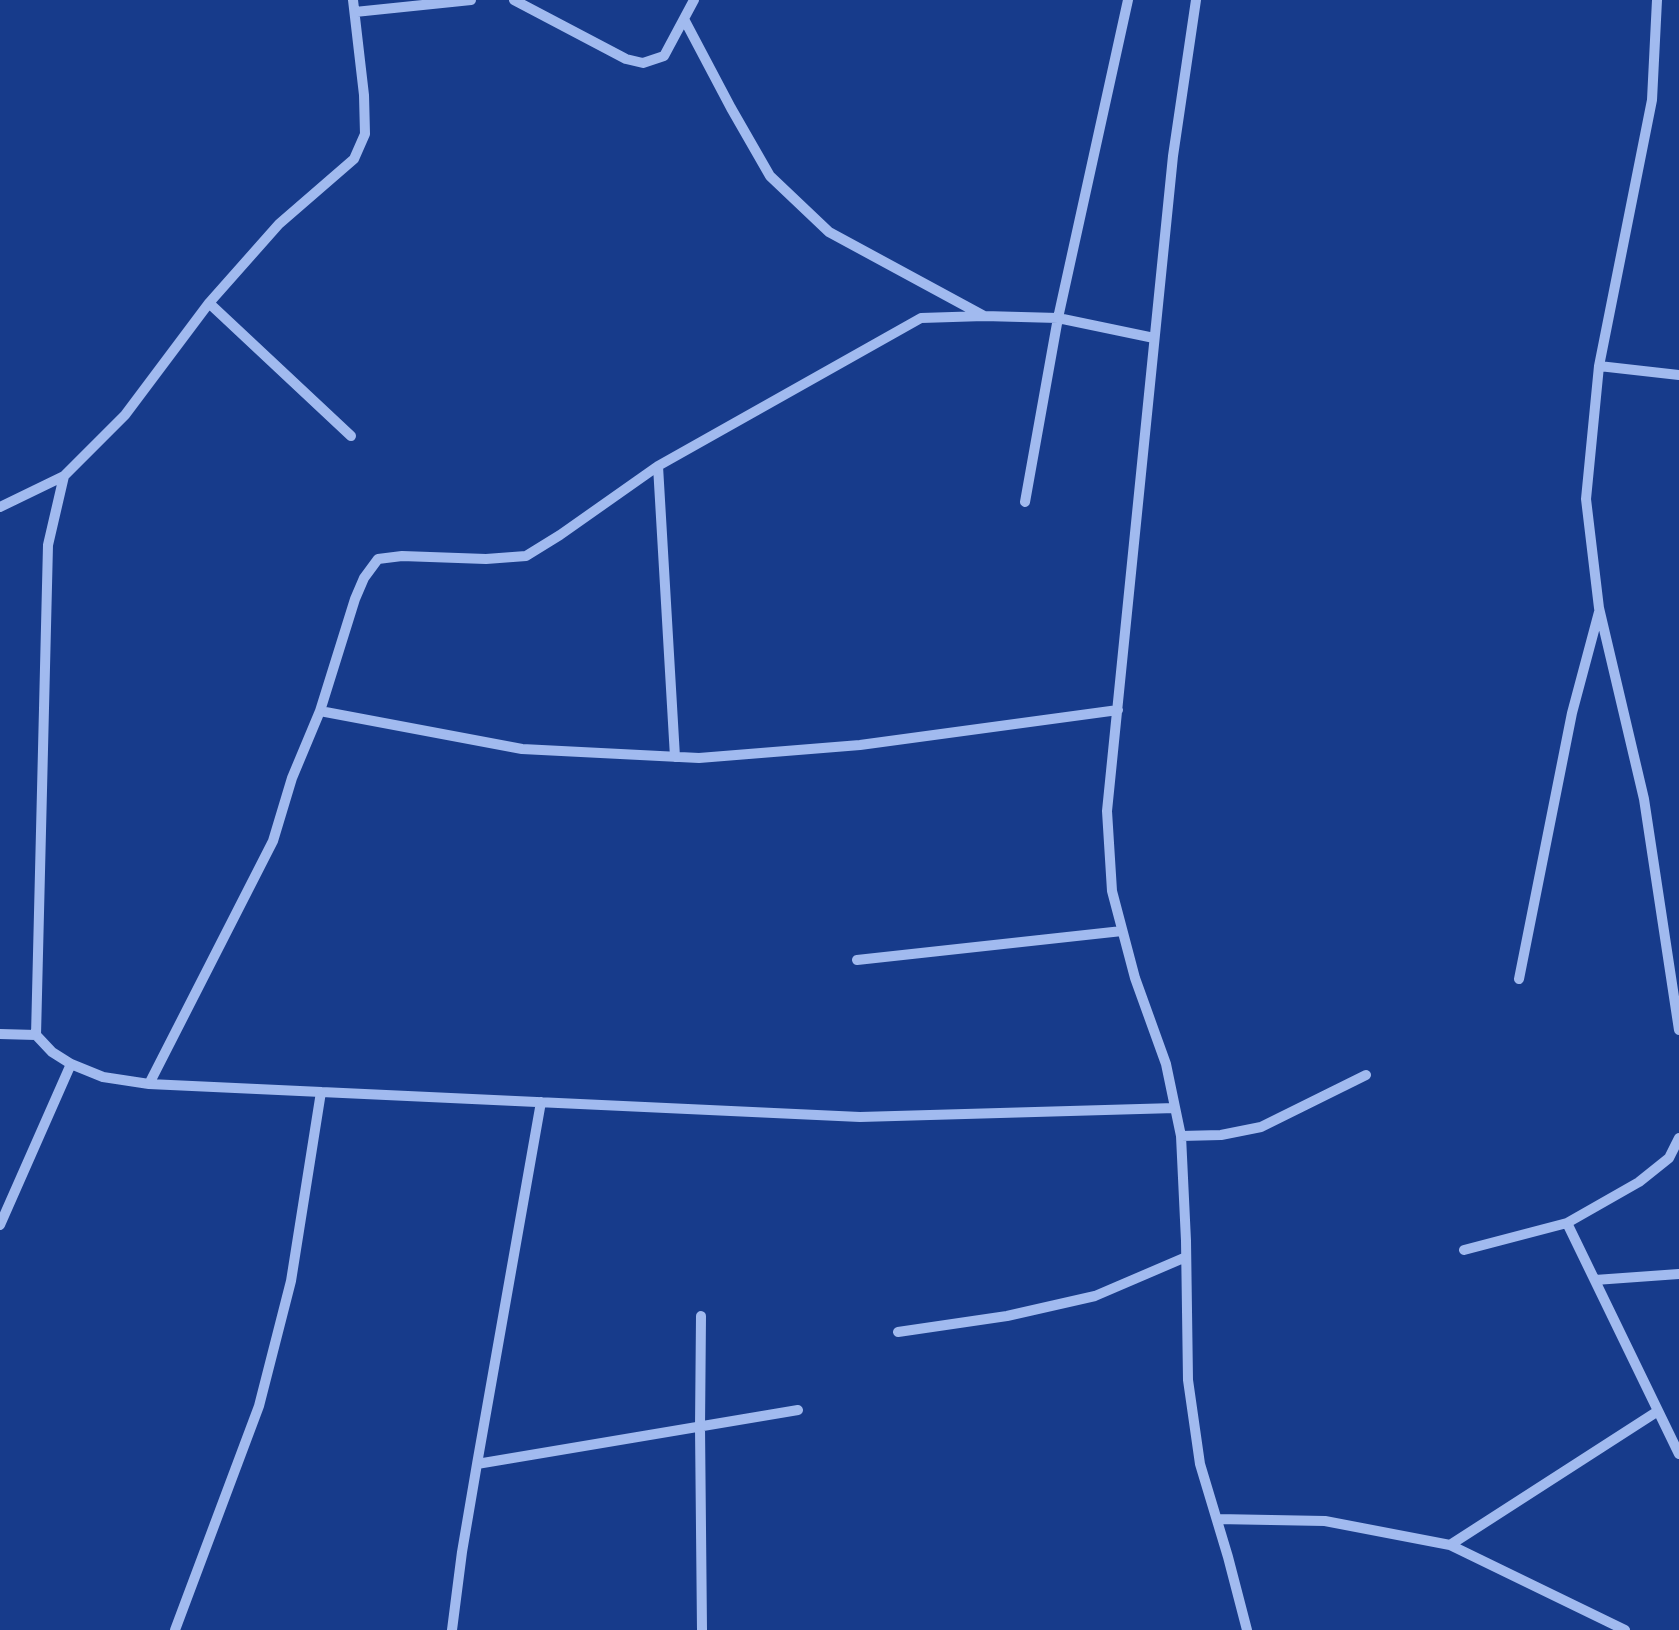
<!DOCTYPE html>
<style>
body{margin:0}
canvas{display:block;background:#173b8b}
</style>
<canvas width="1679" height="1630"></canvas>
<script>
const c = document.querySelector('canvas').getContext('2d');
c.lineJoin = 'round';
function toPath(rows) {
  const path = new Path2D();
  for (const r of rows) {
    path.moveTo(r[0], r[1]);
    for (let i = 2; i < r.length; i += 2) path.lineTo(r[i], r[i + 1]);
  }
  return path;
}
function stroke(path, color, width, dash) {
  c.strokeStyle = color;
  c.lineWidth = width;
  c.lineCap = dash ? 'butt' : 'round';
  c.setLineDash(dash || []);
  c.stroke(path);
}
stroke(toPath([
 [514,0,626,59,643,63,664,56,694,0],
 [1196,0,1173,156,1107,811,1112,891,1135,978,1166,1064,1181,1136,1186,1241,1188,1380,1200,1464,1228,1557,1247,1630],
 [1657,0,1652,100,1599,366,1586,499,1599,608,1644,799,1679,1030],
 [355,12,471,0],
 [684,19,731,108,770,176,829,232,984,316],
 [209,303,351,436],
 [1599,366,1679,375],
 [658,466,675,757],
 [64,476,48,545,36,1035,52,1052,71,1064,103,1077,149,1084,860,1117,1175,1108],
 [1025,502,1058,318,1128,0],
 [0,507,64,476,125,415,209,303,279,224,354,159,365,134,364,95,353,0],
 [320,711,522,749,699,758,860,745,1118,710],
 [857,960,1122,931],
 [1519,979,1572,713,1599,612],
 [0,1034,36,1035],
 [149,1084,273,841,292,778,320,711,355,599,364,578,378,559,402,556,486,559,526,556,560,535,658,466,921,318,984,316,1058,318,1154,338],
 [1181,1136,1221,1135,1261,1127,1366,1075],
 [1567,1223,1679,1454],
 [0,1225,71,1064],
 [1464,1250,1567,1223,1639,1182,1669,1158,1679,1138],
 [1595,1280,1679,1274],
 [701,1316,700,1427,702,1630],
 [898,1332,1007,1316,1095,1296,1186,1257],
 [477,1464,798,1410],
 [1217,1519,1325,1521,1450,1545,1625,1630],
 [1450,1545,1658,1411],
 [175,1630,259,1406,291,1281,321,1092],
 [452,1630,462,1552,477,1464,541,1102]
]), '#a1baef', 10);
</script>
